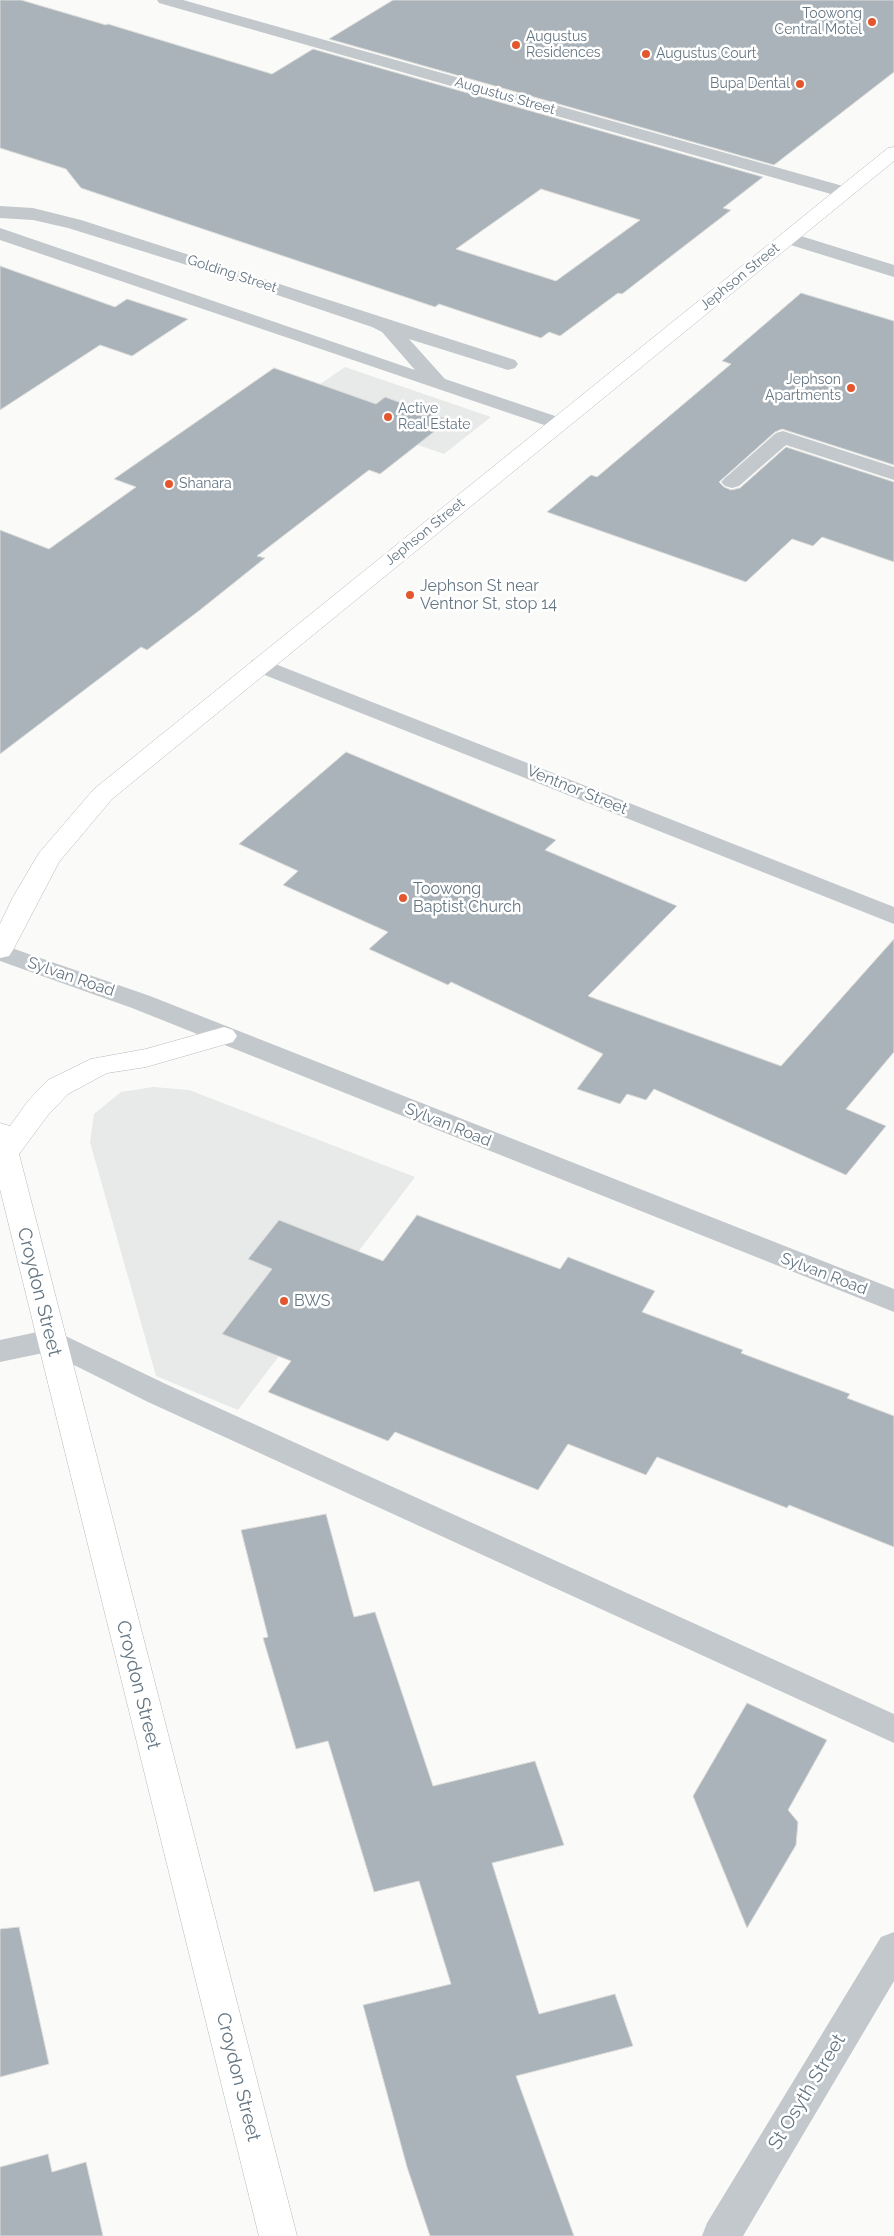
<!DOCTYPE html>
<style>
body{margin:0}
canvas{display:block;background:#fafaf8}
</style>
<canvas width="894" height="2236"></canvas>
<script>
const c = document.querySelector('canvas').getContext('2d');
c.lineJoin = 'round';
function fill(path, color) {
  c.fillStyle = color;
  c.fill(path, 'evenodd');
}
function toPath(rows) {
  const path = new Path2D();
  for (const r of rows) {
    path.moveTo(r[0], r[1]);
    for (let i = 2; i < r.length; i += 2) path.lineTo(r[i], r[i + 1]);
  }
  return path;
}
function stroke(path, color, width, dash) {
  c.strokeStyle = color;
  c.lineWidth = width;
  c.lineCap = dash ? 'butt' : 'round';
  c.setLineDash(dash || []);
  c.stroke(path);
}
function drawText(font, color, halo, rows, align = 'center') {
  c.font = font + ' Raleway,sans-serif';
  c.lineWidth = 5;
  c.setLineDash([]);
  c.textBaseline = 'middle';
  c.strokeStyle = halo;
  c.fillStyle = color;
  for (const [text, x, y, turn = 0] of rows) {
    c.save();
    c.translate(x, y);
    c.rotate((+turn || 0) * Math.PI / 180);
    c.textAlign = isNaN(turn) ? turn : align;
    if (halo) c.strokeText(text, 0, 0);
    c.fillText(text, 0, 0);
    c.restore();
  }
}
fill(toPath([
 [345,367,491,417,444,454,294,402],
 [153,1087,189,1090,415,1177,238,1410,156,1376,90,1142,94,1114,121,1092]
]), '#e8e9e9');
const building = toPath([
 [0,0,21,0,106,25,108,24,272,74,313,49,763,177,723,208,731,210,622,294,618,293,560,336,549,332,541,338,439,304,435,307,81,188,66,169,0,148,0,0],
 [541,189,640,220,556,281,456,249,541,189],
 [393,0,894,0,894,72,774,165,329,39,393,0],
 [0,266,115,307,127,299,188,319,132,356,100,345,0,410,0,266],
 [801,293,894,321,894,465,782,429,775,432,719,482,724,487,731,490,740,488,786,447,894,482,894,562,822,537,813,546,792,539,746,582,547,512,591,475,597,477,731,364,722,361,801,293],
 [274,368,376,404,385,397,449,420,380,474,369,470,257,556,265,558,200,610,147,650,141,647,0,754,0,530,49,549,136,487,114,479,274,368],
 [346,752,556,840,545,850,677,906,588,996,781,1066,894,939,894,1052,846,1109,886,1126,846,1175,654,1089,646,1100,627,1094,620,1104,577,1089,603,1054,451,982,448,985,369,949,388,932,283,885,298,871,239,844,346,752],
 [417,1215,560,1269,568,1257,655,1291,642,1312,743,1350,741,1353,850,1394,847,1398,894,1416,894,1547,789,1505,787,1508,657,1457,646,1475,568,1444,538,1490,395,1432,388,1441,268,1392,291,1361,222,1334,272,1269,248,1259,279,1220,383,1261,417,1215],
 [326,1514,354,1617,375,1612,433,1786,535,1761,564,1845,492,1863,539,2014,615,1994,633,2046,516,2076,574,2236,430,2236,407,2167,363,2005,451,1984,419,1881,374,1892,328,1741,296,1749,263,1638,268,1637,241,1530,326,1514],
 [747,1703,827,1740,788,1810,798,1822,796,1845,747,1928,693,1796,747,1703],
 [19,1927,49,2064,0,2077,0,1929,19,1927],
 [48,2154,52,2172,86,2162,103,2236,0,2236,0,2167,48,2154]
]);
fill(building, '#aab3b9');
stroke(building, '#dcdcda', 1);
const major = toPath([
 [894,147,894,161,112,799,59,862,13,950,9,956,0,958,0,924,13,897,39,853,94,789,888,148,894,147],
 [224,1027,233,1030,237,1036,233,1042,146,1067,107,1073,68,1094,48,1115,19,1154,297,2236,259,2236,0,1189,0,1123,10,1126,28,1101,48,1080,91,1059,146,1049,224,1027]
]);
stroke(major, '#b5babe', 1);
fill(toPath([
 [157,0,183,0,850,188,853,192,850,196,844,197,838,196,159,3,157,0],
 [0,206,33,208,81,220,515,360,518,364,515,368,508,370,409,339,445,379,567,420,570,424,567,428,560,430,553,428,0,240,0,228,415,370,382,332,372,327,206,271,68,228,33,220,0,218,0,206],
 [788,232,894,265,894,277,781,242,779,238,781,234,788,232],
 [783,431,894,467,894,480,786,445,739,486,732,488,725,486,721,482,725,478,776,433,783,431],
 [260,658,894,907,894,924,252,670,249,665,252,660,260,658],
 [0,944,150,996,894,1289,894,1312,132,1008,0,961,0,944],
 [51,1329,170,1386,894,1714,894,1743,148,1402,48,1352,0,1362,0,1340,51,1329],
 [894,1932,894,1981,743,2236,702,2236,707,2223,881,1937,894,1932]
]), '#c3c8cc');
fill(major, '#fff');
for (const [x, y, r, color] of [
 [872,22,5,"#e4572e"],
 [516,45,5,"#e4572e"],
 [646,54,5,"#e4572e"],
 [800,84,5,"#e4572e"],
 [851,388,5,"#e4572e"],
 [388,417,5,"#e4572e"],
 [169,484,5,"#e4572e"],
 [410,595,5,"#e4572e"],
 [403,898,5,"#e4572e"],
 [284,1301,5,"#e4572e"]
]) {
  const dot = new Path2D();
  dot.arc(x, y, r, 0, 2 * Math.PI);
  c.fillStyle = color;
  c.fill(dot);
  stroke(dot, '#fff', 2);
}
drawText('14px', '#657683', '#fff', [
 ["Toowong",862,14,"right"],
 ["Central Motel",862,30,"right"],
 ["Augustus",526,37],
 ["Residences",526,53],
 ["Augustus Court",656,54],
 ["Bupa Dental",790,84,"right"],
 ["Jephson",841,380,"right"],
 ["Apartments",841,396,"right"],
 ["Active",398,409],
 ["Real Estate",398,425],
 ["Shanara",179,484]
], 'left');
drawText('14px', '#657683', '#fff', [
 ["Augustus Street",505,96,16],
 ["Golding Street",232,274,18],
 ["Jephson Street",740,277,-39],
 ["Jephson Street",425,532,-39]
]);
drawText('16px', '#657683', '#fff', [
 ["Jephson St near",420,586],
 ["Ventnor St, stop 14",420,604],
 ["Toowong",413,889],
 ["Baptist Church",413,907],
 ["BWS",294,1301]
], 'left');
drawText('16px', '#657683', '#fff', [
 ["Ventnor Street",577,790,22],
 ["Sylvan Road",71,977,19],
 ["Sylvan Road",448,1125,22],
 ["Sylvan Road",824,1274,21]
]);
drawText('19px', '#657683', '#fff', [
 ["Croydon Street",39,1292,76],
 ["Croydon Street",138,1685,76],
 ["Croydon Street",238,2077,76],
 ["St Osyth Street",807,2092,-59]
]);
</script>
